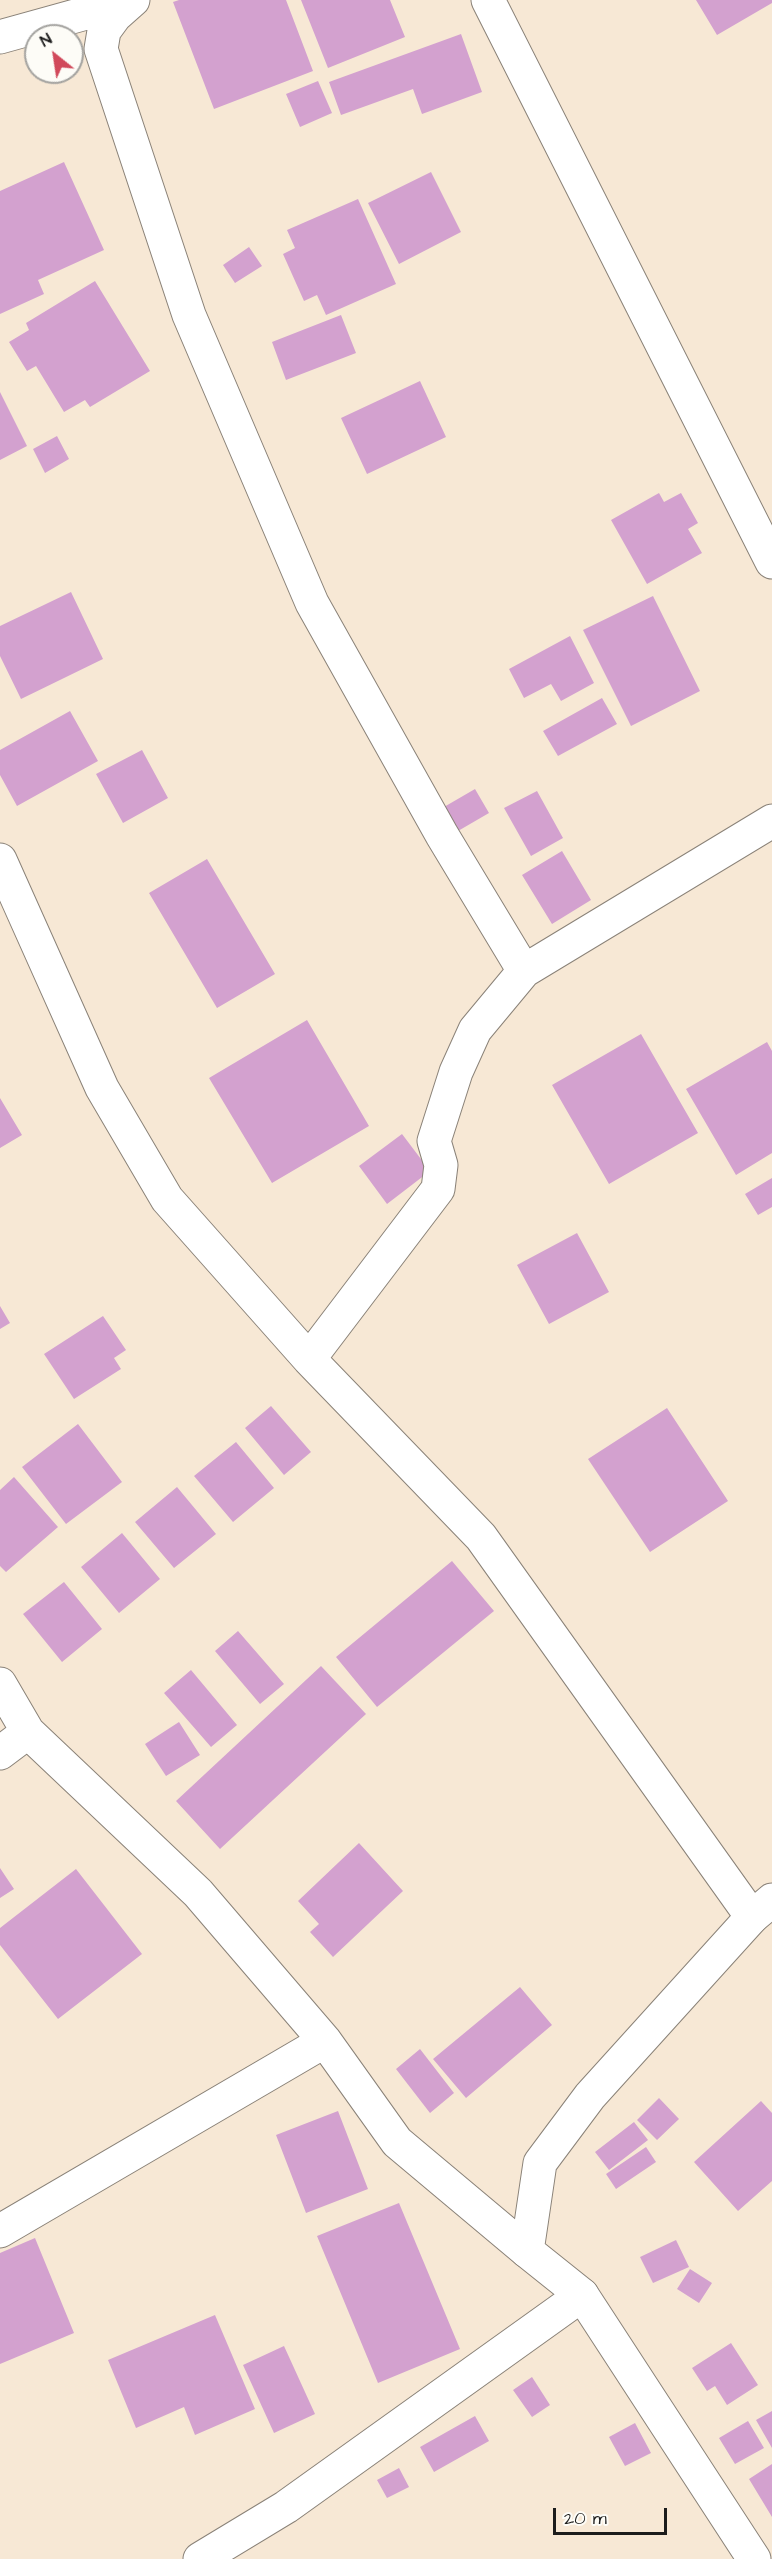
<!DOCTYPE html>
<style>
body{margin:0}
#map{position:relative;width:772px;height:2559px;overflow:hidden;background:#f7e8d5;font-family:"Architects Daughter",sans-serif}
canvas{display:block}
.north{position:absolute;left:24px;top:24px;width:60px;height:60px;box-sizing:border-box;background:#fdfcf7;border:2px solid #a3a29f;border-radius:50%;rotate:330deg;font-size:16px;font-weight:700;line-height:24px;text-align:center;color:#1c1c1c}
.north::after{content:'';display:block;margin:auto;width:21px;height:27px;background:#d1495b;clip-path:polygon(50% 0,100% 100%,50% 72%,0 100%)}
.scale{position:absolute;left:553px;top:2508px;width:114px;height:27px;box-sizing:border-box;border:3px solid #1c1c1c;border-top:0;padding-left:8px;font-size:18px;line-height:21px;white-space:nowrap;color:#1c1c1c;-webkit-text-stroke:4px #fdfcf7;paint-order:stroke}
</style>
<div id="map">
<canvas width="772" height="2559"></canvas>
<div class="north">N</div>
<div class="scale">20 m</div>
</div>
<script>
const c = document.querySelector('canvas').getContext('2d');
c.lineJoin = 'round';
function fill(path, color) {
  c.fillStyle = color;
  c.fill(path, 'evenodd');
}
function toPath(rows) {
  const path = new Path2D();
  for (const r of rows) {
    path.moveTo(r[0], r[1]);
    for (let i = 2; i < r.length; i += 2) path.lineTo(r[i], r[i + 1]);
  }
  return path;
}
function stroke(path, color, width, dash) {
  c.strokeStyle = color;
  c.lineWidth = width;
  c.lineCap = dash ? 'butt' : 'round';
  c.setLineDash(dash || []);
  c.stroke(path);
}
fill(toPath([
 [179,0,286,0,313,71,214,109,173,2],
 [301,0,390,0,405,37,328,68],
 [696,0,772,0,772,3,717,35],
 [461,34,482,92,422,114,413,89,341,115,329,82],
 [318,81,332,113,300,127,286,94],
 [64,162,104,250,38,280,44,294,0,314,0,191],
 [431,172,461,232,399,264,368,203],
 [358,199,396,284,326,315,317,295,304,301,283,254,295,248,287,230],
 [249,247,262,266,235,283,223,265],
 [95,281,150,371,90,407,85,400,64,412,36,366,27,371,9,342,29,330,26,323],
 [341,315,356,353,286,380,272,342],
 [420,381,446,437,367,474,341,418],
 [0,392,27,446,0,460],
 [57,436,69,459,45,473,33,449],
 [659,493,664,502,681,493,698,523,688,529,702,553,647,584,611,520],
 [71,592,103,659,21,699,0,656,0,626],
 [653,596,700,691,631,726,583,630],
 [570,636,594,683,561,701,551,684,524,698,509,669],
 [602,698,617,724,558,756,543,731],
 [70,711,98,761,17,806,0,775,0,750],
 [142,750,168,798,123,823,96,774],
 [475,789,489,813,458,831,444,807],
 [537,791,563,838,531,856,504,808],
 [562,851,591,900,552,924,522,875],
 [207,859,275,974,217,1008,149,893],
 [307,1020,369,1126,272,1183,209,1078],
 [641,1034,698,1133,609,1184,552,1085],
 [767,1042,772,1051,772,1153,736,1175,686,1089],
 [0,1098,22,1135,0,1148],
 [402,1134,430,1171,387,1204,359,1166],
 [772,1178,772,1207,758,1215,745,1194],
 [577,1233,609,1292,549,1324,517,1265],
 [0,1306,10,1323,0,1329],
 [103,1316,126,1350,114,1358,121,1369,74,1399,44,1354],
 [271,1406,311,1452,284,1475,245,1428],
 [667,1408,728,1501,650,1552,588,1459],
 [78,1424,122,1482,66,1524,22,1467],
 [236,1442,274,1488,233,1522,194,1476],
 [14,1477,58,1527,6,1572,0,1566,0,1490],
 [177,1487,216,1534,174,1568,135,1522],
 [122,1533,160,1579,119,1613,81,1567],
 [452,1561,494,1611,377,1707,336,1657],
 [64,1582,102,1629,62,1662,23,1614],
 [238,1631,284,1684,260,1704,215,1651],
 [321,1666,366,1714,220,1849,176,1801],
 [191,1670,237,1725,211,1747,164,1693],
 [179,1722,200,1755,166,1776,145,1744],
 [359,1843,403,1891,333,1957,310,1932,319,1924,298,1901],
 [0,1868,14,1889,0,1898],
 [76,1869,142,1954,58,2019,0,1945,0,1928],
 [520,1987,552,2025,466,2098,433,2059],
 [420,2049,454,2093,430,2113,396,2069],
 [659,2098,679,2119,657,2140,637,2120],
 [761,2101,772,2113,772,2181,738,2211,694,2162],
 [338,2111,368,2189,306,2213,276,2135],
 [634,2122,648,2140,609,2170,595,2152],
 [646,2147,656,2162,616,2189,606,2174],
 [399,2203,460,2349,378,2383,317,2236],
 [35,2238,74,2333,0,2364,0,2253],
 [676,2240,689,2267,653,2283,640,2257],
 [690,2269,712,2283,699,2303,677,2289],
 [215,2315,255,2409,195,2435,184,2407,136,2428,108,2360],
 [731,2343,758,2385,727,2405,715,2386,707,2391,692,2368],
 [284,2346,315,2414,274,2433,243,2365],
 [532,2377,550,2405,532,2417,513,2390],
 [772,2411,772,2448,756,2420],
 [475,2416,489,2441,434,2472,420,2447],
 [748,2421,764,2448,735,2464,719,2438],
 [635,2423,651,2453,625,2466,609,2437],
 [772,2464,772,2517,749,2479],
 [399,2468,409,2487,387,2498,377,2480]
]), '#d3a1cf');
const street = toPath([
 [133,0,115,16,104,31,101,49,189,315,312,603,442,835,524,971],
 [488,0,772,562],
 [0,37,129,1],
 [0,860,102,1088,167,1199,309,1359,481,1537,752,1917],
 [309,1359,438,1189,441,1165,434,1141,456,1072,475,1030,524,971,772,821],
 [0,1684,28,1732,198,1893,325,2041,397,2142,527,2251],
 [0,1753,28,1732],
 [0,2231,325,2041],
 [200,2559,286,2507,582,2295]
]);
const secondary = toPath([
 [754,2559,582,2295,527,2251,540,2163,590,2096,752,1917,772,1900]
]);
stroke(street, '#8a8278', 35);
stroke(secondary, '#8a8278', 35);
stroke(street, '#fff', 33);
stroke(secondary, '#fff', 33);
</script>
